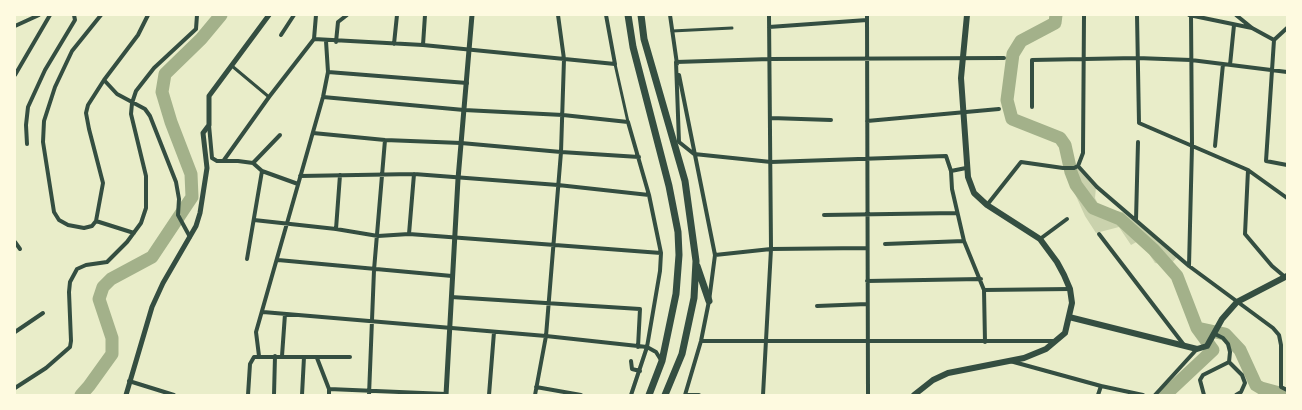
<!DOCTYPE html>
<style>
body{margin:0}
#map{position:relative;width:1302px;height:410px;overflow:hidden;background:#e9edc9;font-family:Manrope,sans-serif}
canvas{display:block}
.frame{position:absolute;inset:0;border:16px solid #fefae0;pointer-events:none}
</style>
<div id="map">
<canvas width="1302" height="410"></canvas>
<div class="frame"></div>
</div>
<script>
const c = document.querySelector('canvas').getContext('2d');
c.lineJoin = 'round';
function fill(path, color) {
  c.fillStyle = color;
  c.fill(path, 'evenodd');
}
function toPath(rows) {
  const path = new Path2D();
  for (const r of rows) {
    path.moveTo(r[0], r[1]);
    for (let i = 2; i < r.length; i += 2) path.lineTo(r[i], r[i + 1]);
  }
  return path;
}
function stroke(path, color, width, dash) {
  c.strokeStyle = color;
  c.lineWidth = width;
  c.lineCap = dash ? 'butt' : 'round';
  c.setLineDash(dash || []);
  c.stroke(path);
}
fill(toPath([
 [1079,168,1096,187,1095,198,1098,204,1106,210,1123,212,1177,257,1166,270,1161,264,1155,263,1140,240,1131,245,1119,227,1096,233,1085,216,1071,185,1068,174,1068,170]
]), '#cad2ad');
stroke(toPath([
 [1056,15,1055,23,1021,41,1013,54,1007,100,1012,119,1060,138,1065,145,1071,172,1076,185,1093,208,1120,219,1154,250,1177,276,1197,328,1213,350,1165,395],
 [1197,328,1225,334,1240,350,1256,385,1261,388,1287,395],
 [81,395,89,386,112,354,112,338,99,299,103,287,111,279,152,257,192,197,191,174,171,122,162,92,165,74,201,39,221,15]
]), '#a3b18a', 13);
stroke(toPath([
 [672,31,732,28],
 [615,64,628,122],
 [232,66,269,97]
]), '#344e41', 3);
stroke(toPath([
 [101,15,72,51,55,87,44,121,43,142,54,212,59,220,68,225,84,228,92,226,96,221,103,183,89,129,86,113,88,105,104,80,138,35,148,15],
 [670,15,677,64],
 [867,15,868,395],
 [1137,15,1139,123,1248,170,1287,198],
 [1189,15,1252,28],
 [1236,15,1252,28,1274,40],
 [15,26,39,15],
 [769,27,867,20],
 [1287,28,1274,40,1266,161,1287,165],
 [281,35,294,15],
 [314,39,423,45,615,64,606,15],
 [336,42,338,22,347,15],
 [394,44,397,15],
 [423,45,425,15],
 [1230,65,1234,25],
 [328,72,467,83],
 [15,75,50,15],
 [679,75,715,255,709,301,701,341,685,395],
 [104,80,117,94,145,109,150,116,176,182,179,199,178,215,190,237],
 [323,97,464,110,563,115,628,122,649,195,661,253,660,271,647,347,631,395],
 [1032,107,1032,60,1137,58,1191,60,1287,72],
 [771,118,831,120],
 [867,121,999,109],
 [209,125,212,158,217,161,238,161,253,163,262,171,298,184],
 [313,133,385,140,461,143,561,152,639,157],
 [27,144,26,125,28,107,45,70,75,20,74,15],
 [1215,146,1223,64],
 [224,160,269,97,314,39,316,15],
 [253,163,280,135],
 [1078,166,1097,187,1189,266,1273,328,1279,335,1281,345,1281,387,1287,390],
 [1078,166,1083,153,1084,15],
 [966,168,951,171,952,189,964,241,984,290,985,342],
 [1248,170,1245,234,1272,266,1285,277],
 [951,171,946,156,771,162,694,154,679,142,676,62,770,59,1004,58],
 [300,176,414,174,558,185,649,195],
 [987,205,1021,162,1063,168,1074,168,1078,166],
 [824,215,957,213],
 [254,220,336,229,378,236,409,234,661,253],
 [1136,220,1138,142],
 [96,221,134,233],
 [336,229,340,175],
 [409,234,414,174],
 [1099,234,1184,345],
 [1040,239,1067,219],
 [15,242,20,249],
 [885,244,964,241],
 [715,255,771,249,867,248],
 [247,259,262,171],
 [278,260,452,276],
 [1189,266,1192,146,1191,15],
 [867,281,981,279],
 [984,290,1070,289],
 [451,297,640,309,638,347],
 [817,306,867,304],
 [263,312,546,336,647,347,656,352,661,360],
 [15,332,43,313],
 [1215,334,1223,338,1228,344,1230,352,1229,362],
 [701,341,1054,341],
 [259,356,256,332,323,97,328,72,326,41],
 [282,356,285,314],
 [317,358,329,389,329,395],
 [631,361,632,369,640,371],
 [1010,361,1101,386,1143,395],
 [1229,362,1242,375,1245,383,1241,392,1236,395],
 [129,381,174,395],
 [536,387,581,395],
 [15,388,46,368,70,347,71,341,69,292,70,282,77,269,86,265,107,262,127,242,141,223,146,208,146,176,131,114,132,103,136,91,154,68,196,29,197,15],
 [329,389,446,394],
 [248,395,250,364,254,357,350,357],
 [274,395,275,356],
 [302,395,304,357],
 [369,395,374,270,385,140],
 [489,395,494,332],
 [535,395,546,336,561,152,564,59,558,15],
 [685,395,699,395],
 [763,395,771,249,769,15],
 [1098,395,1101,386],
 [1155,395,1197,349],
 [1204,395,1200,380,1203,375,1229,362]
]), '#344e41', 4);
stroke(toPath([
 [126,395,152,307,163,283,196,226,200,213,207,168,203,133,209,125,209,96,269,15],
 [446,395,458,179,472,15]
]), '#344e41', 5);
stroke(toPath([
 [1069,317,1197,349,1207,346,1222,319,1237,302,1287,276],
 [914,395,933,380,948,373,1024,358,1046,349,1065,333,1072,303,1070,289,1064,275,1057,262,1040,239,987,205,974,193,968,177,961,78,967,15]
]), '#344e41', 6);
stroke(toPath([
 [628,15,633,47,669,186,678,232,679,255,676,294,662,361,649,395],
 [641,15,644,39,685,181,696,261,694,298,682,354,665,395],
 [697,266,709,301]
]), '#344e41', 7);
</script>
